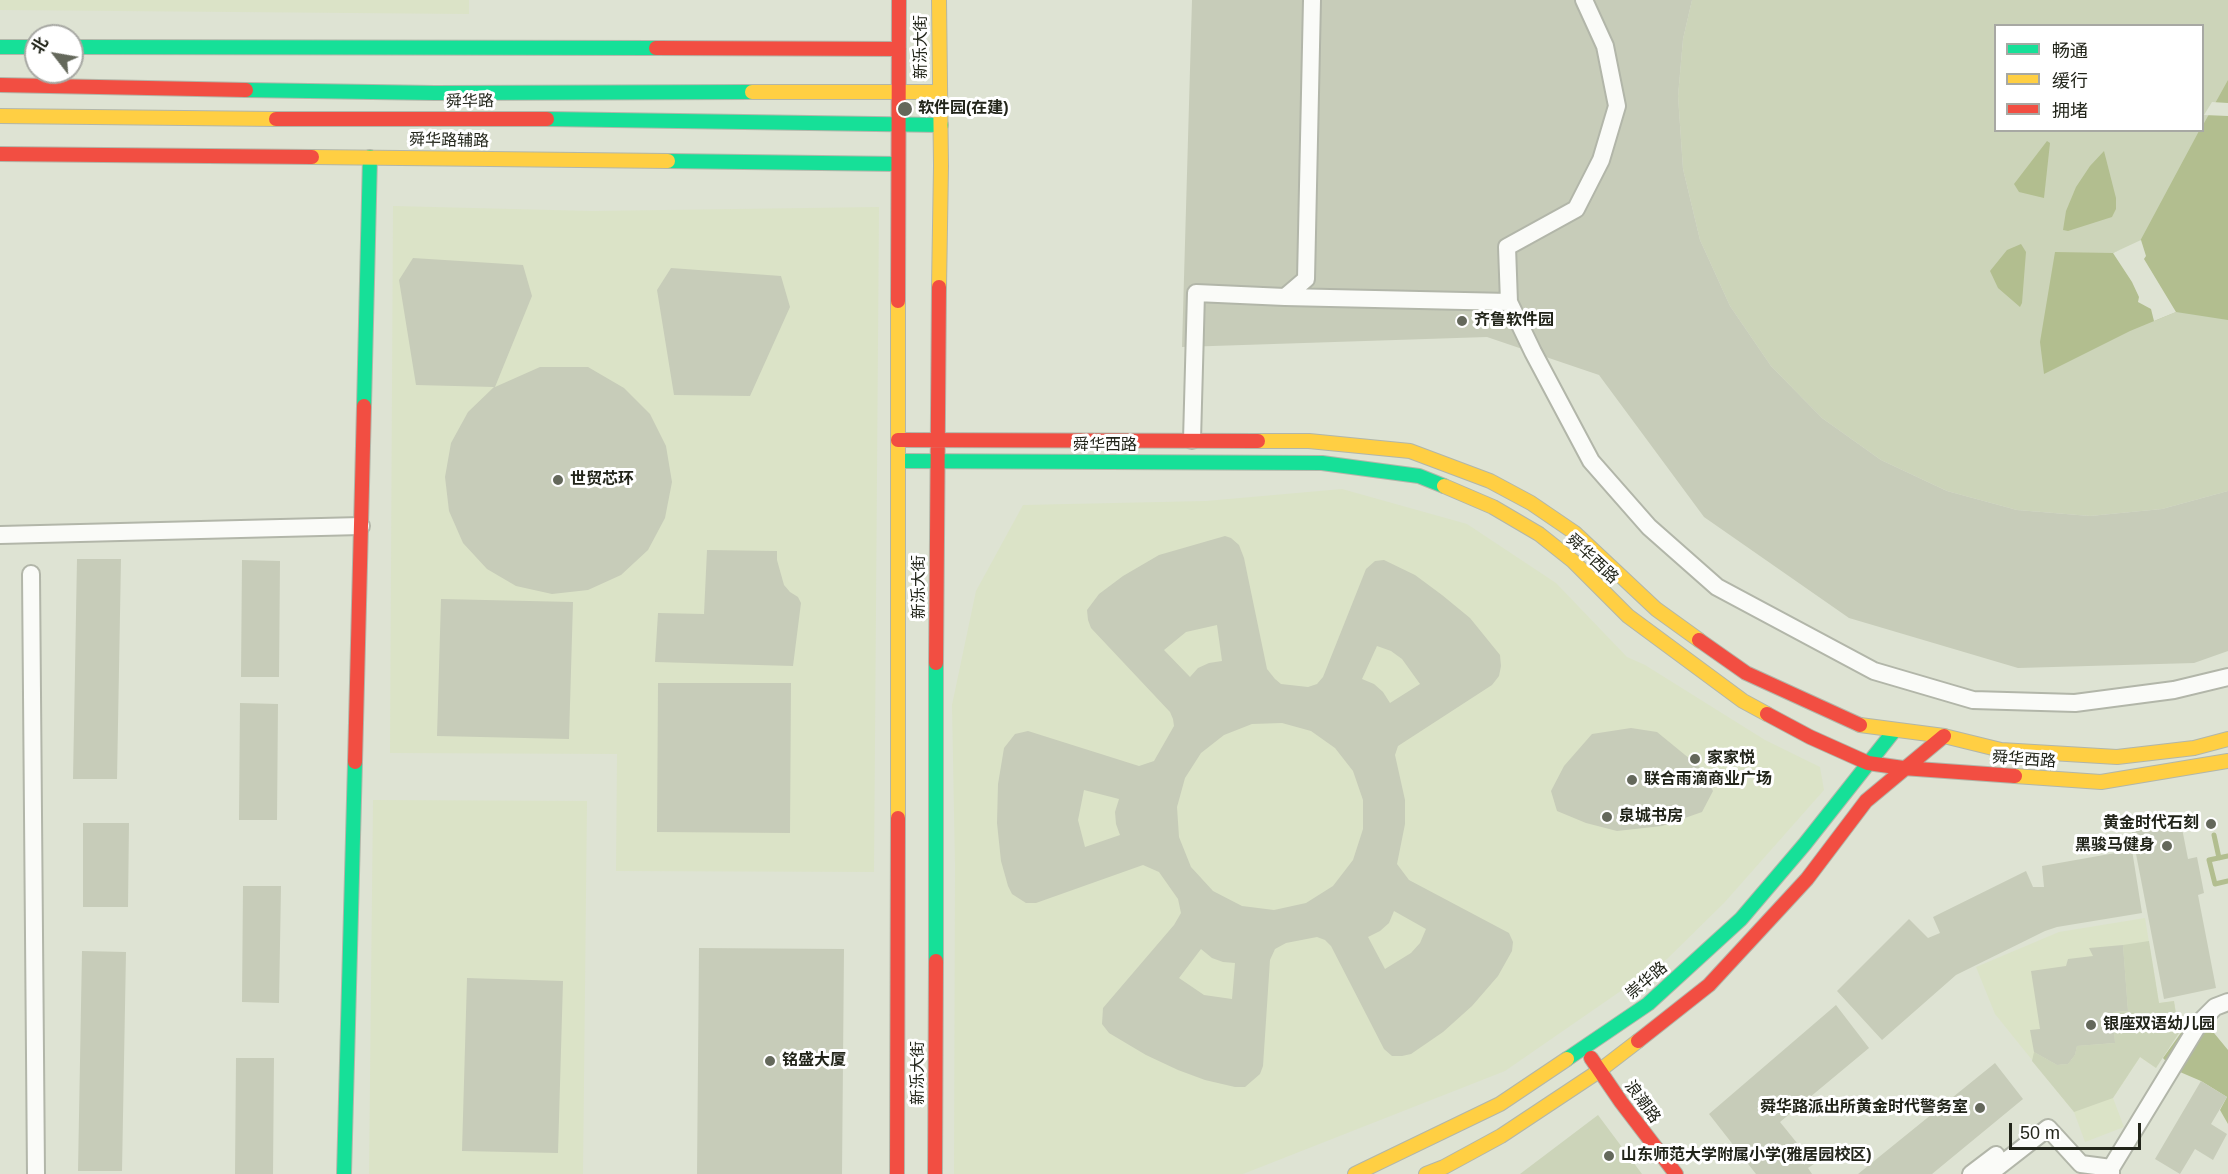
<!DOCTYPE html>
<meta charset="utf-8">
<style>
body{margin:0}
#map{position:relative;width:2228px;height:1174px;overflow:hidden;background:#dee3d3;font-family:Arial,"Noto Sans SC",sans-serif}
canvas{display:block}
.legend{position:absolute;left:1994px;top:24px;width:210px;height:108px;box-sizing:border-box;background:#fff;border:2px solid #a7a8a3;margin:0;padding:8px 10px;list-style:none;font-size:18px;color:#22251a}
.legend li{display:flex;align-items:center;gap:12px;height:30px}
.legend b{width:30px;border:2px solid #a7a8a3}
.north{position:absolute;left:24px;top:24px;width:60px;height:60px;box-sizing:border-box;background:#fff;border:2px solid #a7a8a3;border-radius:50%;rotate:301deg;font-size:16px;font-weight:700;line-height:24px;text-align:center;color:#22251a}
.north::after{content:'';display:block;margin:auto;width:21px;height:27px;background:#64685b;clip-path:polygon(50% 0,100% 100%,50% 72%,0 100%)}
.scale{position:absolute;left:2009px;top:1123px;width:132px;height:27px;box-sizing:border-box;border:3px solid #22251a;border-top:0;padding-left:8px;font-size:18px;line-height:21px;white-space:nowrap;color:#22251a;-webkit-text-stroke:4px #fff;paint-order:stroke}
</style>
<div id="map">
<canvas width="2228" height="1174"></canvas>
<ul class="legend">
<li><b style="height:8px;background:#16e098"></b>畅通</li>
<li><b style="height:8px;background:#ffcf43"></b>缓行</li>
<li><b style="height:8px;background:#f24e42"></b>拥堵</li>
</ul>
<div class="north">北</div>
<div class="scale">50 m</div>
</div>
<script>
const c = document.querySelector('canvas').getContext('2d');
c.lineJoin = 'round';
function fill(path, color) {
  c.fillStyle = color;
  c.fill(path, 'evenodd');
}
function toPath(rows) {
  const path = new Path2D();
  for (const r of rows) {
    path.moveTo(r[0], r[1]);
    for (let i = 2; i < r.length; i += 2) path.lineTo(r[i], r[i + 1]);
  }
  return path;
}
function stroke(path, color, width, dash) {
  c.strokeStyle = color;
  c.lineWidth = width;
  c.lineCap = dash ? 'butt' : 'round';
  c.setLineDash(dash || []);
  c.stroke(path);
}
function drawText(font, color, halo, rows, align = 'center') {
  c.font = font + ' Arial,"Noto Sans SC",sans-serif';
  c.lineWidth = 6;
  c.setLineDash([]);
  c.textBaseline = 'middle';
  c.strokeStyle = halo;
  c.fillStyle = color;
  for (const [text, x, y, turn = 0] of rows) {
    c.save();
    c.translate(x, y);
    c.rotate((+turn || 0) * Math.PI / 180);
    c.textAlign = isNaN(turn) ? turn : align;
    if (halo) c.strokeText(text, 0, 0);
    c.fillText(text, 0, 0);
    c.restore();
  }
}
fill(toPath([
 [0,0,469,0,469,14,0,10],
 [393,206,592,211,879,207,874,872,616,871,617,754,390,753],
 [1342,489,1467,524,1556,583,1627,657,1645,665,1765,740,1820,767,1824,790,1724,903,1667,959,1505,1071,1243,1174,954,1174,955,866,952,705,976,591,1023,505,1206,501],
 [373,800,587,801,583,1174,369,1174],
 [2145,918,2159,1003,2174,1001,2179,1033,2156,1068,2140,1057,2113,1098,2124,1127,2085,1142,2074,1112,1995,1014,1976,967,2059,932]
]), '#dbe3c7');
fill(toPath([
 [1692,0,2228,0,2228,491,2162,509,2090,516,2017,510,1947,491,1881,460,1822,418,1771,366,1730,306,1700,240,1683,169,1678,96,1683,39],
 [1996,26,2202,26,2202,130,1996,130],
 [2149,941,2159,1003,2174,1001,2179,1033,2156,1068,2140,1057,2113,1098,2074,1112,2032,1061,2034,1052,2057,1065,2068,1064,2075,1055,2077,1046,2115,1043,2113,1012,2128,1011,2123,945],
 [1598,1115,1642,1174,1520,1174]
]), '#ccd4b9');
fill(toPath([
 [2228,80,2228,320,2176,312,2130,331,2044,374,2040,342,2055,252,2113,253,2139,243,2199,131,2202,130,2203,125],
 [2047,141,2050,143,2044,198,2019,192,2014,184],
 [2104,151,2116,198,2116,209,2112,217,2068,231,2063,230,2066,211,2076,187,2090,166],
 [2021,244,2026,252,2022,303,2020,307,1998,288,1990,271,2007,250],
 [2206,1027,2214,1033,2228,1050,2228,1124,2220,1110,2227,1097,2201,1081,2173,1069,2163,1058,2183,1030]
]), '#b2be8f');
fill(toPath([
 [2212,102,2228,103,2228,116,2204,115],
 [2141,240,2146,256,2144,259,2176,312,2154,321,2151,309,2138,302,2139,297,2132,282,2113,253]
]), '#dee3d3');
stroke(toPath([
 [2214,835,2219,858],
 [2228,856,2209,860,2215,884,2228,881]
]), '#b2be8f', 5);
fill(toPath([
 [1192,0,1692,0,1683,39,1678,96,1683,169,1700,240,1730,306,1771,366,1822,418,1881,460,1947,491,2017,510,2090,516,2162,509,2228,491,2228,651,2194,663,2018,668,1849,618,1704,517,1599,375,1487,337,1182,347],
 [413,258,523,265,532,296,495,387,540,367,588,367,624,388,650,414,666,446,672,482,665,518,648,550,621,575,588,590,552,594,516,586,487,569,463,543,449,511,445,477,451,443,468,412,494,387,416,385,399,280],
 [671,268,781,276,790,307,750,396,674,395,657,290],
 [1225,536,1231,538,1239,545,1244,558,1267,669,1275,679,1281,684,1308,687,1317,684,1323,677,1366,569,1375,561,1384,560,1415,575,1442,595,1470,618,1500,655,1501,666,1499,676,1492,685,1398,746,1395,755,1405,800,1405,824,1397,864,1409,880,1509,933,1513,942,1512,951,1498,976,1472,1006,1443,1032,1411,1054,1402,1056,1392,1056,1384,1049,1331,946,1325,940,1317,937,1286,943,1275,949,1270,960,1263,1066,1260,1074,1245,1087,1235,1087,1205,1080,1178,1070,1146,1055,1109,1033,1102,1024,1103,1008,1174,925,1181,913,1178,899,1159,872,1143,865,1036,903,1026,903,1012,894,1008,886,1001,861,997,823,998,784,1004,748,1015,734,1028,731,1139,766,1154,761,1174,726,1173,719,1170,712,1091,628,1088,620,1087,610,1099,594,1123,576,1159,555],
 [1217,625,1222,661,1209,663,1198,668,1190,677,1164,650,1186,632],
 [1377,646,1391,651,1402,659,1420,684,1390,703,1383,692,1374,684,1362,679],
 [1282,723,1311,731,1335,748,1353,771,1363,800,1363,829,1353,860,1333,886,1306,903,1274,910,1242,906,1213,891,1191,867,1179,837,1177,807,1185,778,1201,753,1224,735,1252,724],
 [1084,790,1119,799,1115,812,1116,824,1120,835,1085,847,1078,820],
 [1394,911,1426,929,1420,943,1411,953,1385,969,1368,937,1380,931,1389,923],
 [1201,949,1212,958,1223,962,1235,963,1232,999,1204,995,1179,978],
 [707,550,777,551,777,560,784,585,790,592,798,597,801,603,793,666,655,662,658,613,704,614],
 [77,559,121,559,117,779,73,779],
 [242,560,280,561,279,677,241,677],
 [441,599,573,602,569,739,437,736],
 [658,683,791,683,790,833,657,832],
 [240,703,278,704,277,820,239,820],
 [1631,728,1657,732,1701,768,1713,791,1702,812,1662,826,1617,831,1586,823,1557,811,1551,791,1564,766,1592,734],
 [2180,818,2188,859,2197,857,2204,893,2198,895,2216,988,2164,999,2131,828],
 [83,823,129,823,128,907,83,907],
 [2132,850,2142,913,2057,927,2045,931,1956,975,1882,1040,1837,991,1909,919,1928,938,1940,933,1933,917,2026,871,2033,887,2044,887,2042,866],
 [243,886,281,886,279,1003,242,1002],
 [2123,945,2128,1011,2113,1012,2115,1043,2077,1046,2075,1055,2068,1064,2057,1065,2034,1052,2030,1030,2040,1029,2031,971,2066,966,2068,959,2093,956,2089,948],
 [699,948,844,949,842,1174,697,1174],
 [82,951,126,952,122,1171,78,1171],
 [467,978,563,981,558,1153,462,1151],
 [1836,1005,1869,1048,1780,1122,1814,1164,1808,1168,1812,1174,1756,1174,1709,1114],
 [236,1058,274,1058,273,1174,235,1174],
 [1995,1063,2023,1099,1932,1174,1858,1174],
 [2201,1081,2227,1097,2211,1124,2227,1134,2213,1160,2195,1149,2180,1174,2155,1159]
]), '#c7ccb9');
const street = toPath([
 [1584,0,1605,46,1617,106,1601,160,1576,209,1507,247,1509,302,1533,352,1591,461,1649,527,1717,587,1874,671,1973,700,2075,703,2174,690,2228,677],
 [1285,297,1509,302],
 [1192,440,1196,293,1285,297,1306,279,1312,0],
 [0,535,361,526],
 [31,574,36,1174],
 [2111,1168,2200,1022,2215,1007,2228,1002],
 [1971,1174,1996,1155],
 [1989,1174,2048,1128,2081,1164,2111,1168,2111,1174]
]);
const fast = toPath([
 [0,47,36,47],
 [72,47,656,48],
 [246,90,435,93,752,92],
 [547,119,941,125],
 [668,161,898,164],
 [364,406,370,157],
 [898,461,1322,463,1419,476,1444,486],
 [936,961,936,663],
 [1567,1059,1648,1004,1741,919,1804,845,1894,731],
 [344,1174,355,762]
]);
const slow = toPath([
 [939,0,941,166,939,287],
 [752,92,939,92],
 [0,116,276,119],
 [312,157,668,161],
 [1258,441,1309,441,1410,451,1490,481,1531,503,1575,533,1656,609,1699,640],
 [1444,486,1493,507,1539,534,1573,561,1628,616,1743,701,1767,714],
 [1860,725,1944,736,2001,750,2117,757,2194,748,2228,739],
 [2015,776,2101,782,2228,761],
 [898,818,898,301],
 [1355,1174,1500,1104,1567,1059],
 [1426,1174,1444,1167,1501,1136,1599,1071,1638,1041]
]);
const jam = toPath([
 [656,48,899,49],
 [0,85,246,90],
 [276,119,547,119],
 [0,154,312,157],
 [898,301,899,0],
 [898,440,1258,441],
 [1699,640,1746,673,1860,725],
 [936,663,939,287],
 [1767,714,1810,737,1868,763,1903,768,2015,776],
 [355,762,364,406],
 [1638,1041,1709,985,1807,879,1866,801,1944,736],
 [1591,1058,1621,1102,1676,1174],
 [897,1174,898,818],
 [935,1174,936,961]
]);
stroke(street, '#b2b6a9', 20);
stroke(fast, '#b2b6a9', 16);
stroke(slow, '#b2b6a9', 16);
stroke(jam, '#b2b6a9', 16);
stroke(street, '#fafbf8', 16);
stroke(fast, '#16e098', 14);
stroke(slow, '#ffcf43', 14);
stroke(jam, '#f24e42', 14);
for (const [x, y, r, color] of [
 [905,109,8,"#64685b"],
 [1462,321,6,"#64685b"],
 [558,480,6,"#64685b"],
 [1695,759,6,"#64685b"],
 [1632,780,6,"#64685b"],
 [1607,817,6,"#64685b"],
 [2211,824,6,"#64685b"],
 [2167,846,6,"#64685b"],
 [2091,1025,6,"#64685b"],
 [770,1061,6,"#64685b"],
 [1980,1108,6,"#64685b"],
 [1609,1156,6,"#64685b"]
]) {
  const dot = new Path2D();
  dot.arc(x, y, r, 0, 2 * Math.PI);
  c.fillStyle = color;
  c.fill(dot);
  stroke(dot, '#fff', 2);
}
drawText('16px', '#22251a', '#fff', [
 ["新泺大街",922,47,-90],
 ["舜华路",470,102,-1],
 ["舜华路辅路",449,141,1],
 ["舜华西路",1105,446],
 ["舜华西路",1592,559,43],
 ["新泺大街",920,587,-90],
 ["舜华西路",2024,760,4],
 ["崇华路",1647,981,-40],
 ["新泺大街",919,1073,-90],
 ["浪潮路",1642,1102,54]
]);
drawText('bold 16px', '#22251a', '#fff', [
 ["软件园(在建)",918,109],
 ["齐鲁软件园",1474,321],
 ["世贸芯环",570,480],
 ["家家悦",1707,759],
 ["联合雨滴商业广场",1644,780],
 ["泉城书房",1619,817],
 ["黄金时代石刻",2199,824,"right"],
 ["黑骏马健身",2155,846,"right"],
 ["银座双语幼儿园",2103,1025],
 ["铭盛大厦",782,1061],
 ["舜华路派出所黄金时代警务室",1968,1108,"right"],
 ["山东师范大学附属小学(雅居园校区)",1621,1156]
], 'left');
</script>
